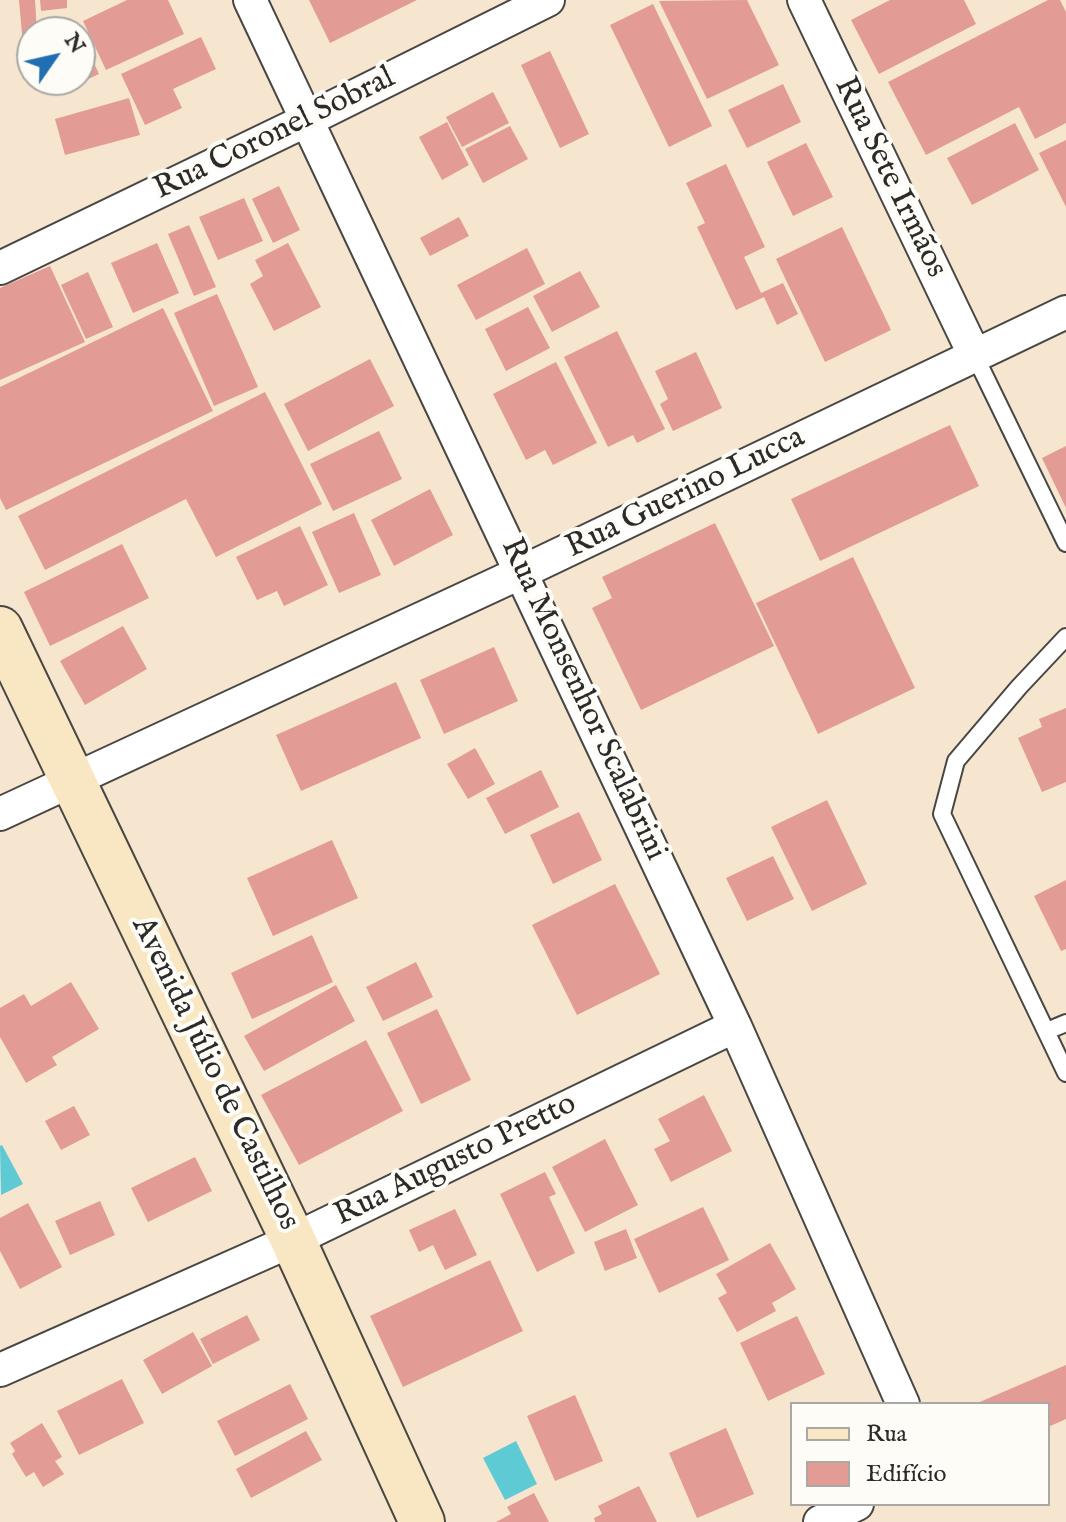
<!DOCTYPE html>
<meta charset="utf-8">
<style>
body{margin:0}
#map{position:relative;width:1066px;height:1522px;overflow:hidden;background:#f6e6cf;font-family:"IM FELL English",serif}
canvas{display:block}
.legend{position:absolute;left:790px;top:1402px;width:260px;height:104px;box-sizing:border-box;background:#fdfcf7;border:2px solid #a9a8a5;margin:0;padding:10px 14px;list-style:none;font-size:24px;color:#2b2b2b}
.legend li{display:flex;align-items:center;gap:16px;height:40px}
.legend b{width:40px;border:2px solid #a9a8a5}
.north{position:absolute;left:16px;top:16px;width:80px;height:80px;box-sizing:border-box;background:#fdfcf7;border:2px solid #a9a8a5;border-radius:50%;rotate:56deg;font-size:22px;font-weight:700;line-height:32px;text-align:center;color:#2b2b2b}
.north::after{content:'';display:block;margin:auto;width:28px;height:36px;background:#1f6fb2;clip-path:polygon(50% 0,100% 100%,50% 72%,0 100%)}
</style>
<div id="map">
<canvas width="1066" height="1522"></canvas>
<ul class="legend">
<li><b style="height:10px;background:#f9e7c3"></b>Rua</li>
<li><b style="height:22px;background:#e29b95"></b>Edifício</li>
</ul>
<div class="north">N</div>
</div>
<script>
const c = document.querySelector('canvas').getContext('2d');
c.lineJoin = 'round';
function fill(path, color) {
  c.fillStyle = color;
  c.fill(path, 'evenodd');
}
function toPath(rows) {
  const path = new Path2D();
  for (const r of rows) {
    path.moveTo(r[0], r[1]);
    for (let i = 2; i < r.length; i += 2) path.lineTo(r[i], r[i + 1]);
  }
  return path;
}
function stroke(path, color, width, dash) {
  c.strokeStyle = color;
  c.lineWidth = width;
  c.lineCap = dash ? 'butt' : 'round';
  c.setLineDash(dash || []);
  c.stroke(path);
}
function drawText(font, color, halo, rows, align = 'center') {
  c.font = font + ' "IM FELL English",serif';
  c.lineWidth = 8;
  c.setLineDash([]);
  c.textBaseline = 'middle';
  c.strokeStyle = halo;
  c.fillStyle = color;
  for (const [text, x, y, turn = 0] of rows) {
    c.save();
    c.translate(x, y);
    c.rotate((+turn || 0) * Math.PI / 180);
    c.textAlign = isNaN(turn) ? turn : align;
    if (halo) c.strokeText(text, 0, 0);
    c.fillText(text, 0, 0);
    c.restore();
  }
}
fill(toPath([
 [2,1145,23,1184,1,1195,0,1146],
 [516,1441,537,1484,505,1500,483,1458]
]), '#5ecad4');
fill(toPath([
 [19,0,35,0,37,32,32,32,32,66,25,67],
 [40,0,67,0,67,8,41,11],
 [127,0,168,0,184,34,106,70,83,21],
 [309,0,417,0,330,43],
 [747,0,779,65,707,99,659,1],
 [890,0,964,0,976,24,879,74,851,20],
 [1048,0,1060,0,1066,12,1066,123,1035,139,1019,107,926,155,888,82],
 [653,4,712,126,669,147,610,25],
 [80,33,99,74,58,93,53,80,80,80],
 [201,37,216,69,173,89,182,108,145,125,121,74],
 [550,51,589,134,560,148,521,65],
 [783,84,801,122,747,148,728,110],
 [493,92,509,123,462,147,446,117],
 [129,98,140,135,65,155,55,119],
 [447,122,469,165,442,180,419,137],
 [1015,123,1039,170,972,205,947,158],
 [510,126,528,159,483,183,465,149],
 [1066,140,1066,207,1039,153],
 [806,143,833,197,793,216,767,162],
 [726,164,765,247,744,257,761,293,783,283,798,314,777,325,764,297,736,310,697,227,705,223,686,183],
 [279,186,300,230,273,243,252,199],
 [244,198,263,241,218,260,199,217],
 [459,217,469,236,430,256,420,238],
 [189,225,216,287,194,296,168,234],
 [842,227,891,330,825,362,776,259],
 [157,243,179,293,133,313,111,263],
 [288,243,321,307,274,331,250,284,263,276,255,260],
 [527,248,545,284,476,320,457,285],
 [50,266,85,342,0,380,0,288],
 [580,271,600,307,552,332,533,296],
 [88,272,113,327,86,339,61,285],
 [217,294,258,387,214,406,174,313],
 [528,307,550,348,506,371,485,329],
 [163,308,213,411,6,510,0,498,0,387],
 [617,331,665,429,637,443,633,435,608,447,564,357],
 [696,352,722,408,673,431,660,404,668,399,655,371],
 [370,359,394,406,308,451,284,404],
 [556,362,597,443,553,465,545,450,526,460,493,394],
 [265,392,322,504,216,557,186,499,45,570,18,516],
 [950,425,979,486,820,561,791,499],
 [379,431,402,479,333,511,310,464],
 [1066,446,1066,508,1042,458],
 [430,489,453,535,394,566,371,520],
 [354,513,381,575,339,593,312,532],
 [715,523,774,646,641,710,592,608,612,598,602,577],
 [300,526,328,585,284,606,277,591,257,600,236,557],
 [122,544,149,598,50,646,24,592],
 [853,557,915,688,818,734,756,603],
 [123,626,147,669,85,705,60,661],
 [494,647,518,701,444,734,420,680],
 [396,682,421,738,301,791,276,735],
 [1066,708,1066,782,1042,792,1018,738,1042,727,1039,719],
 [475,748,495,784,468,799,447,764],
 [541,770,559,807,505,834,486,798],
 [827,800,867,884,812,911,771,827],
 [579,812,602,860,553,884,530,835],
 [332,840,358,898,273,936,247,878],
 [773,856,794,899,747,921,726,878],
 [1066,880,1066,949,1061,951,1034,896],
 [615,884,660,974,577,1015,532,925],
 [312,935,333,982,252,1019,231,973],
 [416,962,433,997,383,1021,366,987],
 [71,982,99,1029,52,1057,57,1065,26,1083,0,1037,0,1008,24,994,31,1006],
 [336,985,355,1021,264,1071,244,1036],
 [437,1009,471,1080,421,1104,387,1033],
 [366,1040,403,1111,299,1165,261,1095],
 [704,1095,732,1151,671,1182,654,1149,670,1141,658,1119],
 [74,1106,90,1135,61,1150,45,1121],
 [605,1139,638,1205,585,1232,552,1167],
 [195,1157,212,1191,148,1222,131,1188],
 [545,1172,556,1194,549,1197,575,1253,537,1272,500,1194],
 [100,1201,115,1235,70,1255,55,1221],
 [28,1203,62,1267,20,1289,0,1251,0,1218],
 [703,1207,729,1260,659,1293,634,1239],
 [455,1209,477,1255,445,1270,433,1245,419,1252,409,1230],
 [626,1229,637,1258,605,1271,594,1242],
 [770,1243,796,1289,772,1303,776,1311,737,1332,718,1298,727,1293,716,1274],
 [490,1260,523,1331,403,1387,370,1316],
 [247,1315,260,1340,213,1364,200,1339],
 [797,1316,825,1374,768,1401,740,1343],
 [193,1332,212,1366,162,1394,143,1360],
 [1066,1365,1066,1419,1048,1427,1048,1404,975,1404],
 [122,1379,144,1423,79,1455,57,1411],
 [290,1384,308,1419,235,1456,217,1421],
 [575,1395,603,1461,555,1481,527,1416],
 [42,1423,62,1457,55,1461,64,1474,43,1487,34,1472,26,1477,12,1454,15,1451,10,1443],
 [726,1428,754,1494,697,1518,669,1453],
 [306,1431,322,1460,251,1498,236,1469],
 [639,1486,657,1522,595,1522,594,1518,602,1514,598,1506],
 [534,1493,549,1522,496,1522,511,1514,507,1507]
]), '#e29b95');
const lane = toPath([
 [975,356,1066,543],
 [1066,637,1019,687,956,761,942,814,1066,1073],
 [1047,1031,1066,1023]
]);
const street = toPath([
 [250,0,735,1026,903,1404],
 [804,0,975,356],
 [0,268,307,120,548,0],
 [0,814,522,572,1066,312],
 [0,1370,293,1240,735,1026],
 [820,1522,857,1504]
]);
const secondary = toPath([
 [0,629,293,1240,422,1522]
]);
stroke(lane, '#494744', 20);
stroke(street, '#494744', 36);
stroke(secondary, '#494744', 48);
stroke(lane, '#fff', 16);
stroke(street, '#fff', 32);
stroke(secondary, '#f9e7c3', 44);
drawText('32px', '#2b2b2b', '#fdfcf7', [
 ["Rua Coronel Sobral",275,135,-26],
 ["Rua Sete Irmãos",889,178,64],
 ["Rua Guerino Lucca",686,494,-26],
 ["Rua Monsenhor Scalabrini",582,700,65],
 ["Avenida Júlio de Castilhos",214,1074,64],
 ["Rua Augusto Pretto",456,1161,-26]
]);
</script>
